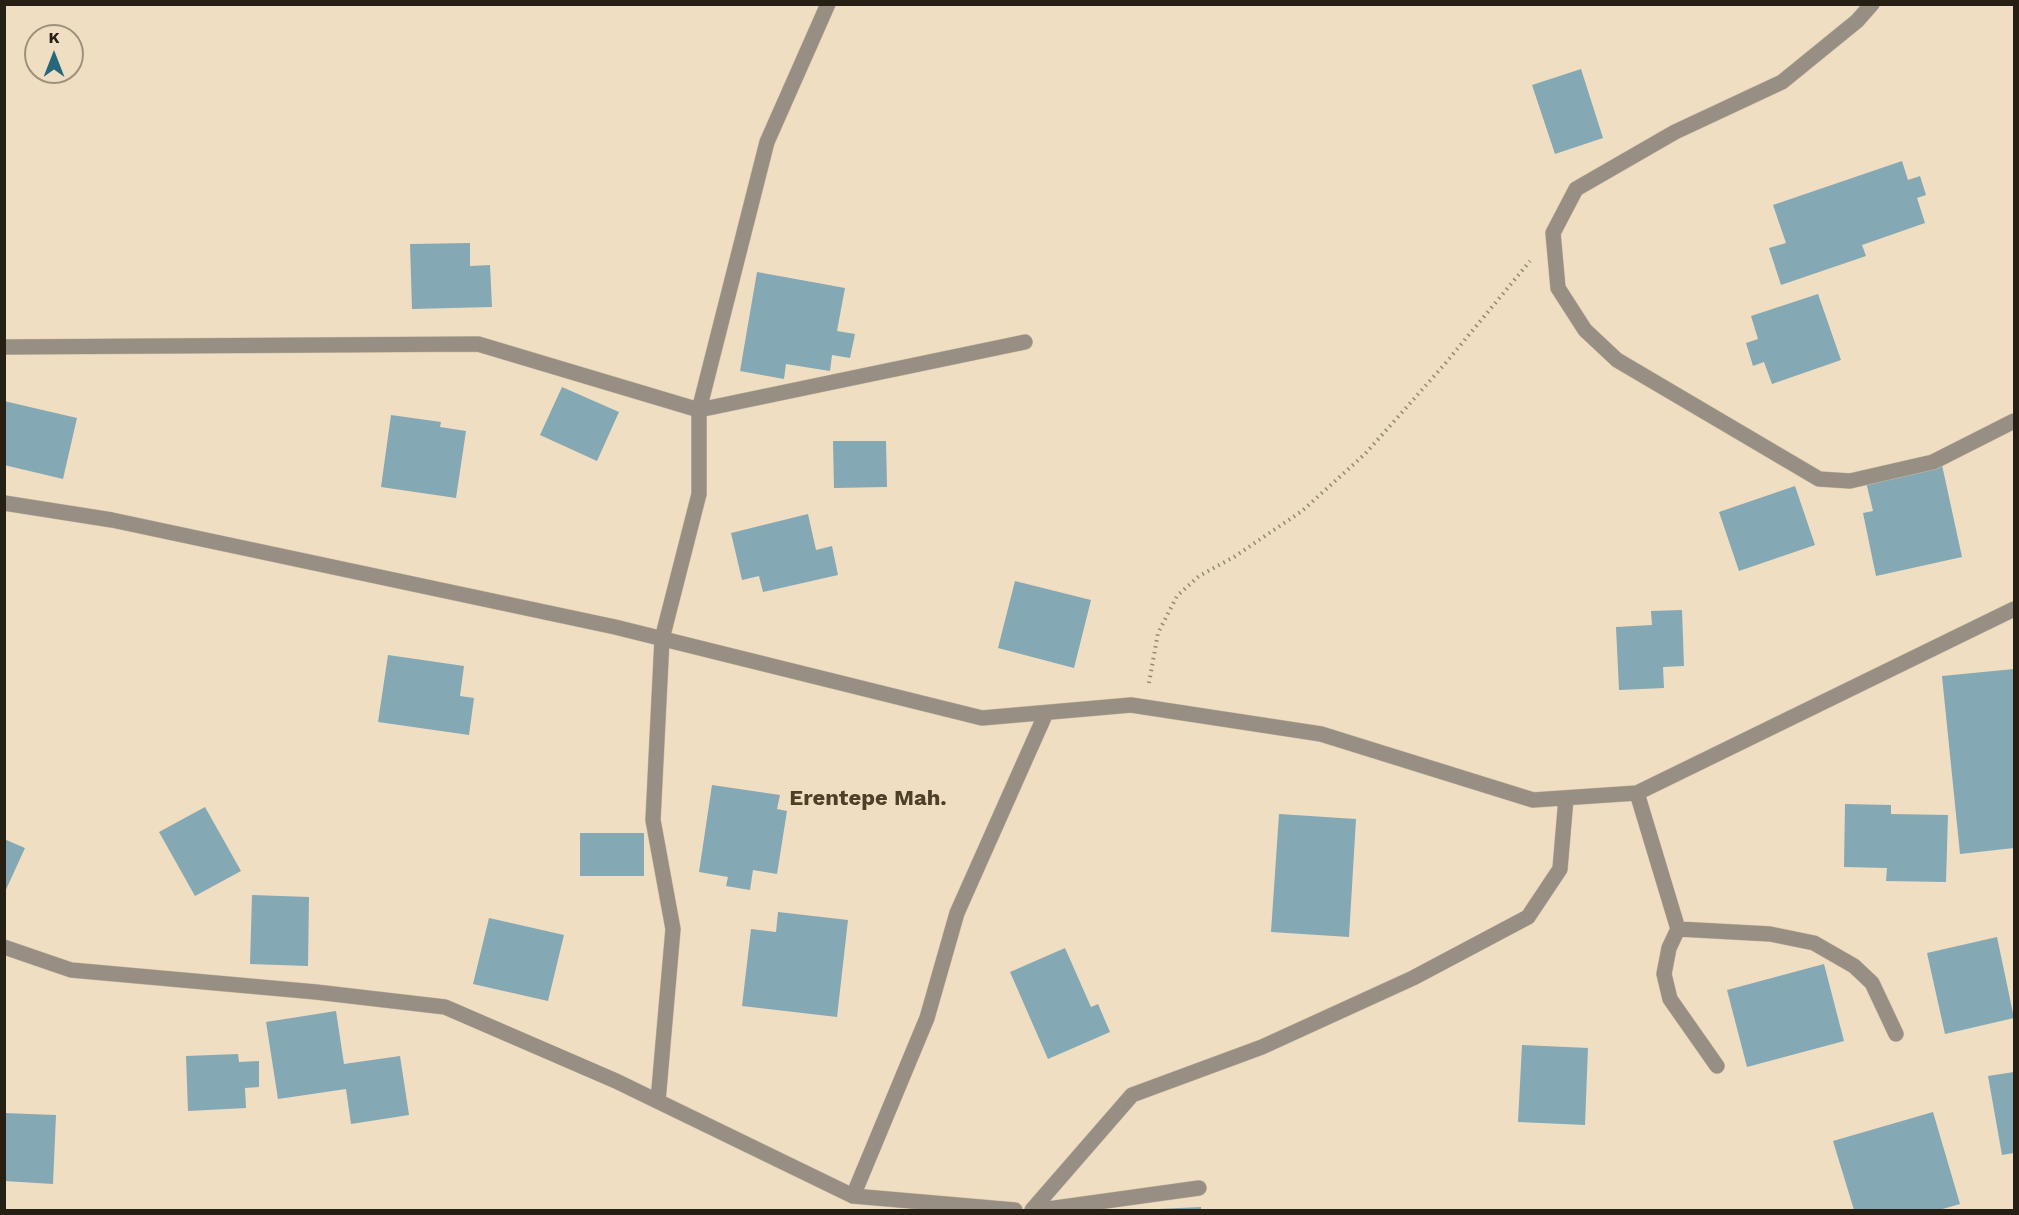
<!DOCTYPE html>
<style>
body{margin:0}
#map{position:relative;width:2019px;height:1215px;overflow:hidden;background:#efdec2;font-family:"Work Sans",sans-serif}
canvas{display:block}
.frame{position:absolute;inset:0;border:6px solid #251f14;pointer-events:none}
.north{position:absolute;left:24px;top:24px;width:60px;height:60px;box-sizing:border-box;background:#efdec2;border:2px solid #9e927c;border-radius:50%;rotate:0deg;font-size:16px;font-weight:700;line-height:24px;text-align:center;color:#251f14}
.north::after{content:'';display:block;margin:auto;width:21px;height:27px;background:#26677b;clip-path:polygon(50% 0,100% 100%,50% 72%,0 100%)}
</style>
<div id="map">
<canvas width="2019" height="1215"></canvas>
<div class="frame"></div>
<div class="north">K</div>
</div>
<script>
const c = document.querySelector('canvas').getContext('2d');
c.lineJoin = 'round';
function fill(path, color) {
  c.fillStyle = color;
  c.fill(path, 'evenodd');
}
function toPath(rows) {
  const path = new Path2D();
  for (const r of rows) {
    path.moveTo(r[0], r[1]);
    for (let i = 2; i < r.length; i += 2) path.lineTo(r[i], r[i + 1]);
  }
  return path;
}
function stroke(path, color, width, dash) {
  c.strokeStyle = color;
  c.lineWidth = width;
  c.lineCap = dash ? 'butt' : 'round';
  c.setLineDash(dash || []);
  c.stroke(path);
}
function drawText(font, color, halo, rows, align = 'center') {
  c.font = font + ' "Work Sans",sans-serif';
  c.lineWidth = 5;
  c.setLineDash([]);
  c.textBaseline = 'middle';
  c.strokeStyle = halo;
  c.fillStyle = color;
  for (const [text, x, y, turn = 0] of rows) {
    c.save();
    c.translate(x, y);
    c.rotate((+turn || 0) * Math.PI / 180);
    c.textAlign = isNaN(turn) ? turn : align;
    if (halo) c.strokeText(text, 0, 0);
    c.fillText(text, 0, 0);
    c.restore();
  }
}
fill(toPath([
 [1581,69,1603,138,1555,154,1532,85],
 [1902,161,1908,180,1920,176,1926,195,1917,198,1925,223,1862,245,1866,256,1781,285,1769,248,1786,243,1773,205],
 [470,243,470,266,490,265,492,307,412,309,410,244],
 [757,272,845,288,837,331,855,334,850,358,832,355,830,371,786,364,784,379,740,371],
 [1818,294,1841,360,1772,384,1764,362,1753,366,1746,343,1758,339,1751,316],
 [562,387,619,412,597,461,540,435],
 [4,401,77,418,63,479,4,465],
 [391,415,441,422,440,427,466,431,456,498,381,487],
 [833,441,886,441,887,487,834,488],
 [1942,465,1962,557,1876,576,1863,513,1873,511,1866,482],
 [1795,486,1815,545,1739,571,1719,512],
 [808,514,816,550,832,546,838,575,763,592,759,576,742,580,731,533],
 [1015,581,1091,600,1074,668,998,648],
 [1682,610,1684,666,1663,667,1664,688,1619,690,1616,627,1652,625,1651,611],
 [388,655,464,666,460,696,474,698,469,735,378,722],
 [2014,669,2014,848,1960,854,1942,676],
 [712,785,780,795,777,809,787,811,777,874,753,870,750,890,726,886,728,877,699,872],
 [1845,804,1891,805,1891,814,1948,815,1946,882,1886,881,1887,868,1844,867],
 [205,807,241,871,195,896,159,832],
 [1279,814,1356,819,1349,937,1271,932],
 [580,833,644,833,644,876,580,876],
 [4,839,25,848,4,894],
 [252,895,309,897,308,966,250,964],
 [778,912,848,920,837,1017,742,1006,751,929,776,932],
 [489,918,564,935,548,1001,473,984],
 [1997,937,2014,1018,1945,1034,1927,953],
 [1065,948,1091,1007,1098,1004,1110,1032,1048,1059,1010,972],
 [1824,964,1844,1041,1747,1067,1727,990],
 [336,1011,344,1064,400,1056,409,1115,351,1124,346,1089,278,1099,266,1022],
 [1522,1045,1588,1048,1585,1125,1518,1122],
 [238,1054,239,1062,259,1061,259,1087,245,1088,246,1108,188,1111,186,1056],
 [2014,1072,2014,1153,2002,1155,1988,1076],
 [1933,1112,1960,1204,1939,1210,1854,1210,1833,1141],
 [4,1113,56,1115,53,1184,4,1181],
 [1201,1207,1201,1210,1158,1210,1158,1209]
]), '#85a8b5');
const minor = toPath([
 [1872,4,1857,21,1782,82,1675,132,1576,189,1553,233,1558,288,1585,330,1617,360,1819,479,1850,481,1933,462,2014,421],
 [4,347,478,344,699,410,1025,342],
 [4,503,112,520,615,627,982,718,1131,705,1321,734,1533,800,1637,793,2014,609],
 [1637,793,1678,929,1669,948,1664,974,1670,999,1717,1066],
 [1678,929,1770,934,1814,943,1854,966,1872,983,1896,1034],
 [4,947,71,970,316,992,445,1007,616,1081,853,1196,1015,1210],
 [658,1101,673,929,653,820,662,639,699,494,699,410,767,142,828,4],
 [853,1196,927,1018,957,913,1046,713],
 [1032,1210,1132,1095,1262,1047,1413,978,1528,917,1560,869,1566,798],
 [1041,1210,1199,1188]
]);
stroke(minor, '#cbbca3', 16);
stroke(toPath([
 [1149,683,1158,633,1177,596,1199,576,1234,557,1302,511,1365,454,1444,365,1530,261]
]), '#948874', 4, [1.5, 4.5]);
stroke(minor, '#978f84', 15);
drawText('bold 22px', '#4e4028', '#efdec2', [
 ["Erentepe Mah.",868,799]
]);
</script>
